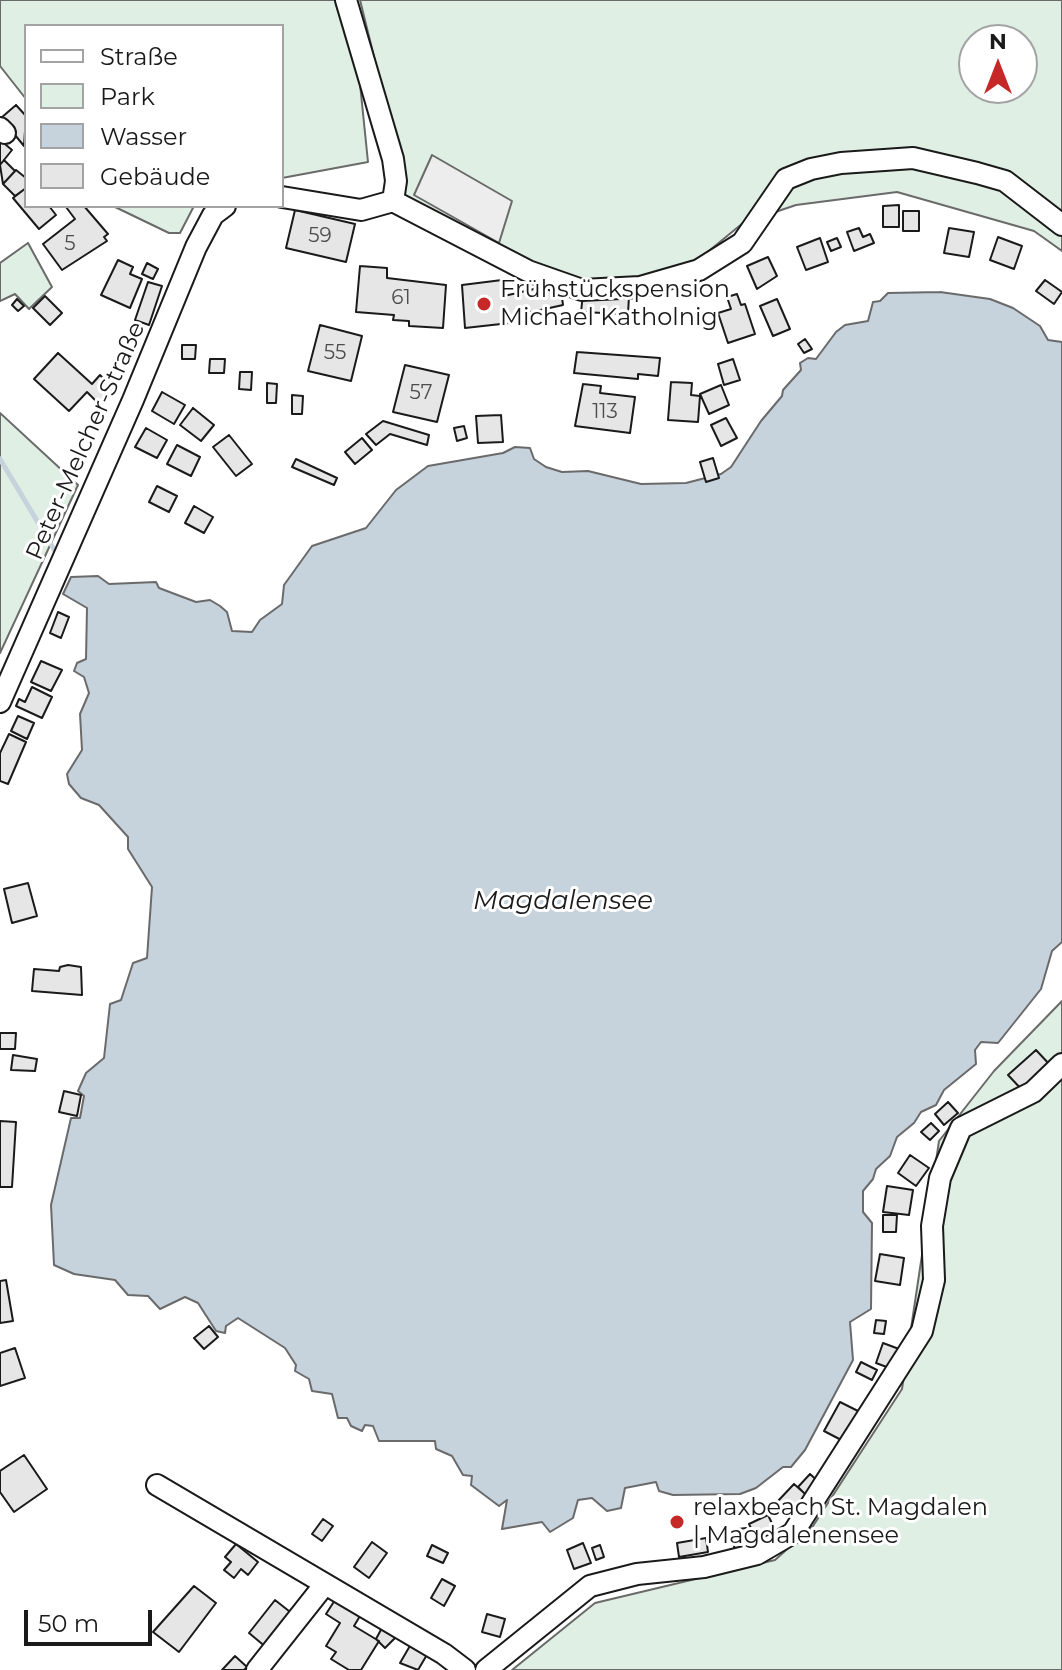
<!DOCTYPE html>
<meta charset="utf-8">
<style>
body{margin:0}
#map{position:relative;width:1062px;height:1670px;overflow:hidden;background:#fff;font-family:Montserrat,sans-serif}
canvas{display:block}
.legend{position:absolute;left:24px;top:24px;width:260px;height:184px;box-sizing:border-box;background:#fff;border:2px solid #a3a3a3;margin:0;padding:10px 14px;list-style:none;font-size:24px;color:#1a1a1a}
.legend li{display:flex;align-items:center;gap:16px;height:40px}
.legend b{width:40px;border:2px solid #a3a3a3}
.north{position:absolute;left:958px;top:24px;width:80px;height:80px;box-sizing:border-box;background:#fff;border:2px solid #a3a3a3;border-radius:50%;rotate:0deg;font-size:22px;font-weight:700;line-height:32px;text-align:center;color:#1a1a1a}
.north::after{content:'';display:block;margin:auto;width:28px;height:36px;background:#c62828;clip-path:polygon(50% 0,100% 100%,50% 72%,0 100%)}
.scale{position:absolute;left:24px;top:1610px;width:128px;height:36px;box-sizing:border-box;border:4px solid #1a1a1a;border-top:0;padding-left:10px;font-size:24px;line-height:28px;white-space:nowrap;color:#1a1a1a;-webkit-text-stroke:6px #fff;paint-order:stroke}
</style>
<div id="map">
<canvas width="1062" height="1670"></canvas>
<ul class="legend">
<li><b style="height:10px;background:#fff"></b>Straße</li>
<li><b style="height:22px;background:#e0efe3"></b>Park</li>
<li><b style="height:22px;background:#c6d2dc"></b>Wasser</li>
<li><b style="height:22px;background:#e6e6e6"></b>Gebäude</li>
</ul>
<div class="north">N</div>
<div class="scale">50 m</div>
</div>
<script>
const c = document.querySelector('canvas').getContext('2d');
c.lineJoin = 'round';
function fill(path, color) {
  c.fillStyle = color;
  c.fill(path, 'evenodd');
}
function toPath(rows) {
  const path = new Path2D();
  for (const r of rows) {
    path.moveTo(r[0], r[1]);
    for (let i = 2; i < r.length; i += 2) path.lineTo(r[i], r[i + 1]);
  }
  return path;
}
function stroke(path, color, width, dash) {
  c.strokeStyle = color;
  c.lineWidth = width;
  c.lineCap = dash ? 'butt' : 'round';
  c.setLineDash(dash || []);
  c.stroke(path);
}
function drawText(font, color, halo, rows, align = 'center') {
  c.font = font + ' Montserrat,sans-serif';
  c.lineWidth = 6;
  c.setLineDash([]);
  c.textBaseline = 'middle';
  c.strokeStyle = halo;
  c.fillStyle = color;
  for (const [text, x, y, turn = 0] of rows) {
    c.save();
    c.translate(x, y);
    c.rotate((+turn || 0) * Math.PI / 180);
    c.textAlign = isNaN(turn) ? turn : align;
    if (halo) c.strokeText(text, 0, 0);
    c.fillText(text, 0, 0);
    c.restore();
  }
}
const green = toPath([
 [0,0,338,0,360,84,368,162,282,178,282,26,26,26,26,99,0,66,0,0],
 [360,0,1062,0,1062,251,1034,231,897,192,796,205,743,223,688,268,615,286,532,270,395,195,381,85,360,0],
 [974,40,1022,40,1022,88,974,88,974,40],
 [113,206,194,206,180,233,169,233,113,206],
 [28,243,52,287,29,309,15,294,0,301,0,263,28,243],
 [0,413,78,485,0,653,0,413],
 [1062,1001,1062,1670,512,1670,595,1603,775,1560,813,1526,902,1389,939,1141,994,1071,1062,1001]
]);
fill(green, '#e0efe3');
stroke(green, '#6a6a6a', 2);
const parking = toPath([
 [432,155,512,201,499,243,414,195,432,155]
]);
fill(parking, '#ededed');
stroke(parking, '#6a6a6a', 2);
const water = toPath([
 [940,292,990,299,1013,308,1040,326,1048,340,1062,342,1062,942,1052,951,1041,989,998,1043,981,1042,975,1050,976,1064,944,1090,936,1105,921,1112,914,1123,897,1137,890,1156,876,1169,873,1179,863,1191,863,1212,872,1223,871,1309,850,1322,853,1360,805,1450,791,1467,783,1467,756,1488,740,1494,673,1495,659,1491,656,1482,625,1488,621,1508,607,1511,592,1498,578,1500,573,1518,550,1532,542,1522,502,1529,507,1500,499,1506,471,1485,472,1476,463,1475,452,1456,436,1449,435,1441,379,1441,373,1426,365,1425,362,1431,351,1426,347,1418,338,1418,332,1394,312,1391,309,1379,295,1371,296,1365,285,1348,238,1318,226,1326,225,1333,216,1331,198,1303,185,1297,160,1309,148,1296,128,1295,115,1280,74,1274,54,1265,51,1205,71,1118,80,1118,84,1096,78,1091,86,1073,104,1058,110,1004,121,1000,133,963,147,958,152,887,128,849,128,837,99,805,81,798,69,784,67,774,82,750,80,714,89,693,84,677,74,671,77,663,86,659,87,608,63,594,71,577,98,576,109,584,156,582,159,588,196,602,210,600,220,606,227,612,232,631,252,632,260,620,282,604,284,585,312,546,366,528,396,490,428,466,503,453,515,447,530,448,534,459,546,467,562,472,588,471,641,484,686,483,721,474,731,467,761,421,782,396,783,390,801,370,800,363,808,358,816,359,836,332,845,325,868,321,873,302,880,301,888,293,940,292]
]);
fill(water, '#c6d2dc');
stroke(water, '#6a6a6a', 2);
stroke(toPath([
 [0,459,58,556]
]), '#c6d2dc', 5);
const building = toPath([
 [16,105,26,116,24,146,1,118,16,105],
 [0,140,12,150,0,165,0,140],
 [4,160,15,171,3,184,0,165,4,160],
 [16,170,26,178,26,188,15,196,3,184,16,170],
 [26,188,26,206,49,206,56,215,39,229,13,198,26,188],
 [899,205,899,227,883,227,883,206,899,205],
 [84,206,108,234,104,237,107,241,62,270,43,244,75,219,66,207,84,206],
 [295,210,355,224,346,262,286,248,295,210],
 [903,211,919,211,919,231,903,231,903,211],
 [859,228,863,237,870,234,874,243,854,251,847,232,859,228],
 [949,228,974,232,969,257,944,253,949,228],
 [998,237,1022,246,1014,269,990,260,998,237],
 [820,238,828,262,806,270,797,247,820,238],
 [837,238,841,247,831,251,827,242,837,238],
 [768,257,777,276,757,289,747,266,768,257],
 [118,260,133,267,130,274,142,279,130,308,101,295,118,260],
 [147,263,158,269,153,279,142,274,147,263],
 [360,266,387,268,387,278,446,285,443,328,409,326,409,321,393,320,394,315,356,312,360,266],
 [502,280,504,296,560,283,563,305,509,317,510,323,465,328,462,285,502,280],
 [1045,280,1062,292,1054,304,1036,291,1045,280],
 [148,282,162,286,149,325,135,320,148,282],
 [583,294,629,296,628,314,581,312,583,294],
 [737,294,741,305,745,304,755,334,728,343,718,313,731,309,727,297,737,294],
 [45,296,62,313,50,325,33,308,45,296],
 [17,299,24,306,18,311,12,305,17,299],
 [777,299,790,329,773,336,760,306,777,299],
 [320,325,362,336,351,381,308,371,320,325],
 [805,339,812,349,804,353,798,344,805,339],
 [182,345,196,345,195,359,182,359,182,345],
 [577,352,660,358,658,376,638,374,638,379,574,373,577,352],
 [58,353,92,384,100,375,114,389,99,404,87,392,69,411,34,379,58,353],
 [210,359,225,359,224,373,209,373,210,359],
 [733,359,740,380,724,385,718,364,733,359],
 [405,365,449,375,437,422,393,412,405,365],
 [240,372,252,372,251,390,239,389,240,372],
 [671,382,692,383,691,395,700,396,698,422,668,420,671,382],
 [267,383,277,384,276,403,267,403,267,383],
 [583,384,601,386,600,393,635,397,630,433,575,426,583,384],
 [721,385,729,405,709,414,700,394,721,385],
 [162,392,185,405,174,424,152,411,162,392],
 [292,395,303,396,302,414,292,414,292,395],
 [193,408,214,425,201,441,180,425,193,408],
 [501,415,503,442,478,443,476,416,501,415],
 [726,418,737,438,721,446,711,425,726,418],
 [383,421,429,435,427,445,390,434,376,445,366,434,383,421],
 [464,426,467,438,457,441,454,428,464,426],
 [146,428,167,440,157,458,135,447,146,428],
 [229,435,252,464,236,476,213,447,229,435],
 [362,438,372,450,355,464,345,452,362,438],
 [177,445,200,457,191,476,167,464,177,445],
 [713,458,719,478,706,482,700,462,713,458],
 [296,459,337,478,334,485,292,467,296,459],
 [157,486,177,496,169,512,149,502,157,486],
 [194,506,213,517,204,533,185,523,194,506],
 [58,612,69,617,61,638,50,633,58,612],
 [41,661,62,670,51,691,31,682,41,661],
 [32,687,52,697,42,718,16,706,19,699,25,702,32,687],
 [18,716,34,723,27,739,11,731,18,716],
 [9,734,26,742,8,784,0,781,0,753,9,734],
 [28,883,37,916,12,923,4,889,28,883],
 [68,965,81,967,82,995,32,991,34,969,59,971,60,967,68,965],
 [0,1033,16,1033,15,1049,0,1049,0,1033],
 [1036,1050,1051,1066,1024,1092,1008,1075,1036,1050],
 [13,1055,37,1059,35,1071,11,1070,13,1055],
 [64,1091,81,1095,77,1116,59,1112,64,1091],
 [948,1102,958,1113,944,1125,935,1114,948,1102],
 [0,1121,16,1122,12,1187,0,1187,0,1121],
 [931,1123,939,1131,930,1140,921,1132,931,1123],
 [910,1155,929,1168,916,1186,898,1173,910,1155],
 [887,1186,913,1190,909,1215,883,1212,887,1186],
 [883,1215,897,1215,896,1232,883,1232,883,1215],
 [880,1254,904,1258,900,1285,875,1281,880,1254],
 [6,1280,13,1321,0,1323,0,1281,6,1280],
 [876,1320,886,1321,884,1334,874,1333,876,1320],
 [209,1326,218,1337,204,1349,194,1338,209,1326],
 [883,1343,899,1349,892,1369,876,1363,883,1343],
 [15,1348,25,1378,0,1386,0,1353,15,1348],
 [861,1362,877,1370,872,1380,856,1372,861,1362],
 [840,1402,862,1413,847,1443,824,1431,840,1402],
 [24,1455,47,1489,14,1512,0,1492,0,1471,24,1455],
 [810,1474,821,1484,809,1498,798,1487,810,1474],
 [794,1484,812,1500,795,1518,777,1502,794,1484],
 [768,1515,778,1536,759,1545,749,1524,768,1515],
 [323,1519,333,1526,322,1541,312,1534,323,1519],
 [746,1528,750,1548,735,1551,731,1530,746,1528],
 [706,1538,708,1552,679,1557,677,1543,706,1538],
 [372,1542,387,1553,369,1578,354,1567,372,1542],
 [583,1543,591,1563,574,1569,567,1550,583,1543],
 [236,1544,258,1562,248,1575,241,1569,234,1578,224,1570,231,1562,225,1557,236,1544],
 [432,1545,448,1553,443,1563,427,1556,432,1545],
 [600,1545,604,1557,596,1560,592,1548,600,1545],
 [442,1579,455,1586,444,1606,431,1598,442,1579],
 [194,1586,216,1603,179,1652,153,1632,194,1586],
 [275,1600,294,1615,267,1648,249,1633,275,1600],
 [335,1600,360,1616,354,1626,379,1641,361,1670,349,1670,331,1659,336,1652,326,1646,340,1623,326,1614,335,1600],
 [487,1614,505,1619,500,1637,482,1632,487,1614],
 [383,1626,398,1635,385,1648,376,1639,383,1626],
 [411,1644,428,1653,418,1670,400,1663,411,1644],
 [235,1656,247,1667,244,1670,222,1670,235,1656]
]);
fill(building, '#e6e6e6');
stroke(building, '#1a1a1a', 2);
const minor = toPath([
 [0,128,5,133],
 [282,197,361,210,393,201,396,181,393,159,346,0],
 [393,201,528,271,582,290,640,287,699,270,742,243,786,179,811,169,841,163,913,158,977,173,1005,181,1062,225],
 [0,702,133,400,196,247,213,215,225,206],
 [157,1485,444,1654,465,1670],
 [257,1670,325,1584],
 [486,1670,590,1586,637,1574,704,1567,757,1554,793,1533,922,1331,934,1280,932,1226,940,1178,961,1128,1033,1092,1062,1064]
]);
stroke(minor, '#1a1a1a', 24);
stroke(minor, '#fff', 20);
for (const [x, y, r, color] of [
 [484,304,8,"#c62828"],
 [677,1522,8,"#c62828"]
]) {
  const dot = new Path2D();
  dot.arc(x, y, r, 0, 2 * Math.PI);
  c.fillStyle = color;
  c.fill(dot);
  stroke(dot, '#fff', 3);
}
drawText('20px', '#4d4d4d', null, [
 ["59",320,236],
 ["5",70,244],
 ["61",401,298],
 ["55",335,353],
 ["57",421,393],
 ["113",605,412]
]);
drawText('24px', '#1a1a1a', '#fff', [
 ["Frühstückspension",500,290],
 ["Michael Katholnig",500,318],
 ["relaxbeach St. Magdalen",693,1508],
 ["| Magdalenensee",693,1536]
], 'left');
drawText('24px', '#1a1a1a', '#fff', [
 ["Peter-Melcher-Straße",86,441,-66]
]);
drawText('italic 26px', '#1a1a1a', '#fff', [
 ["Magdalensee",563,901]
]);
</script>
